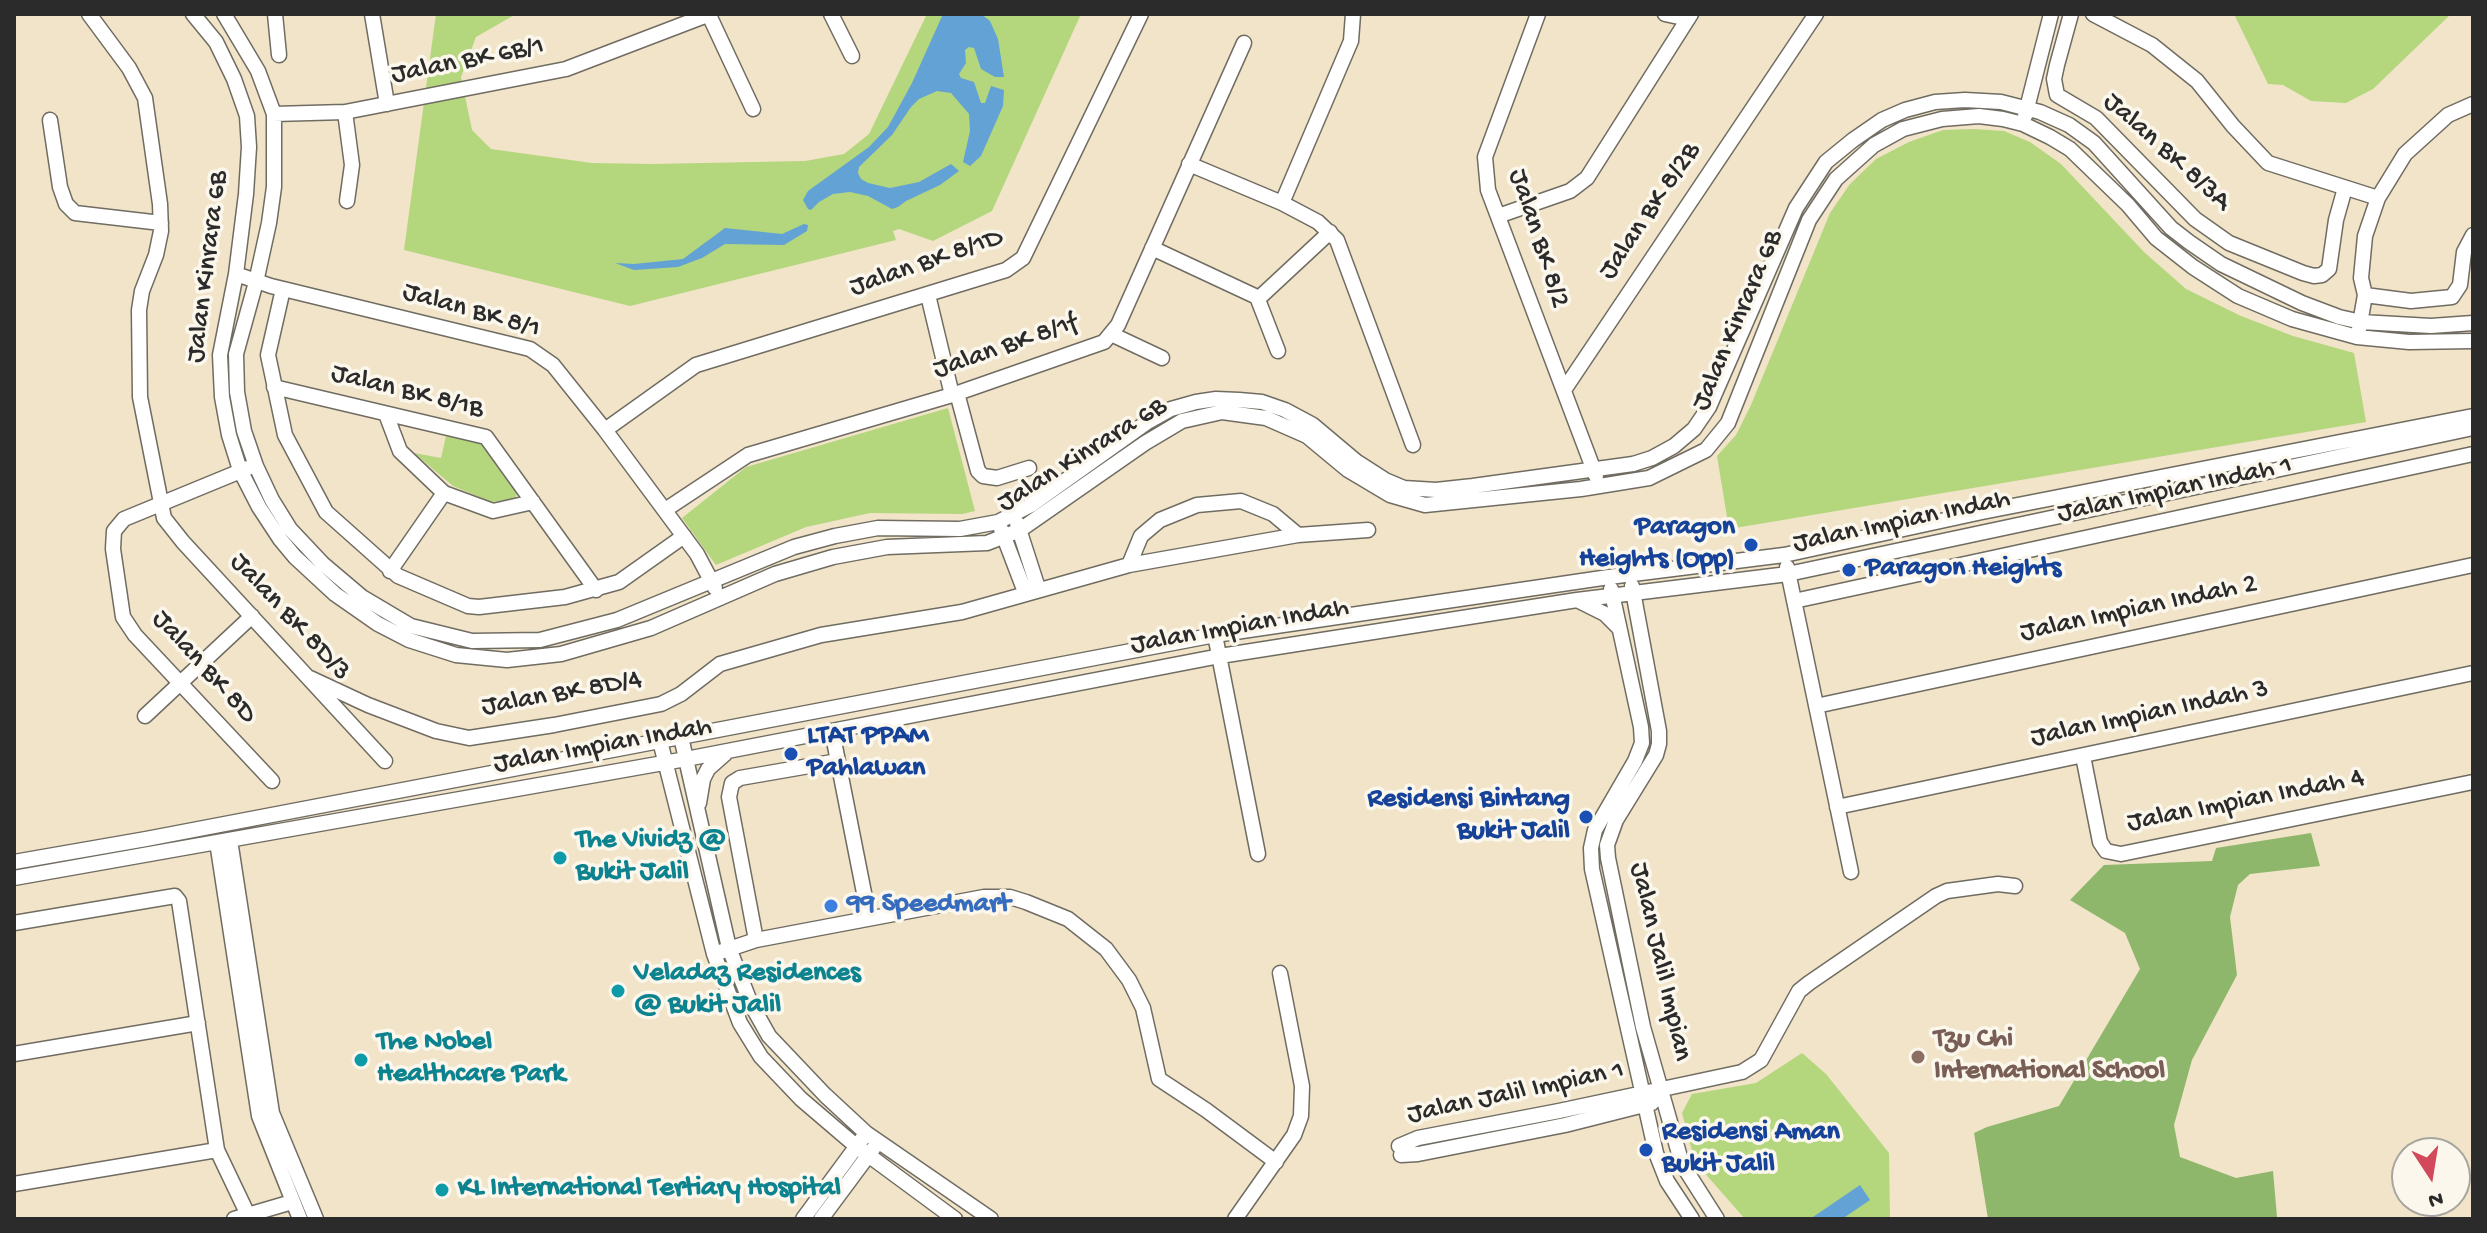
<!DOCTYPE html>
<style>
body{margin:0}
#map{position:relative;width:2487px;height:1233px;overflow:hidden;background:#f1e4c9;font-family:"Gochi Hand",sans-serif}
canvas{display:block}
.frame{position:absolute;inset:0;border:16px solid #2b2b2b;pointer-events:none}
.north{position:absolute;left:2391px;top:1137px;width:80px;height:80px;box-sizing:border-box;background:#fbf7ec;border:2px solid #a8a59f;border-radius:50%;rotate:168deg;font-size:22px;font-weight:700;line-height:32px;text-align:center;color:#2b2b2b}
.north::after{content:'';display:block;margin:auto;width:28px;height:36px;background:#d1495b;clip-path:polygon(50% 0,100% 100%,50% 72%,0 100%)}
</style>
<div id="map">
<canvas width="2487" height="1233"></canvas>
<div class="frame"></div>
<div class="north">N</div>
</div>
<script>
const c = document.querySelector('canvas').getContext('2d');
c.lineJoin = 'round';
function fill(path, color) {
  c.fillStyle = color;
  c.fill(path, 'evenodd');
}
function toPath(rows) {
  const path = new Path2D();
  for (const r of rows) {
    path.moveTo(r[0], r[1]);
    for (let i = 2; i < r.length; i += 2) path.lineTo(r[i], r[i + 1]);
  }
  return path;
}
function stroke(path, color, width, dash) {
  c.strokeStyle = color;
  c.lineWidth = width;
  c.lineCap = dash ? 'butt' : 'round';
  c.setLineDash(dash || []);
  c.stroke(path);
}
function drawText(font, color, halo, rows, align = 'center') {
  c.font = font + ' "Gochi Hand",sans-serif';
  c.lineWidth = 7;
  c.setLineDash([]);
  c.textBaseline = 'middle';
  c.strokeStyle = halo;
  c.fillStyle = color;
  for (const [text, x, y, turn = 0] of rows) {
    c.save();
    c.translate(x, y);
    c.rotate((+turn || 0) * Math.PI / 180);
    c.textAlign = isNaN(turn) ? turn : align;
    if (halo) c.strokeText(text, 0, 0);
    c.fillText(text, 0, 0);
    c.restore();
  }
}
fill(toPath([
 [436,14,516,14,476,37,461,77,472,130,491,149,592,163,652,164,805,161,844,154,869,134,927,14,1081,14,992,211,933,241,899,229,893,231,896,240,630,306,404,250],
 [2234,14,2451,14,2373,89,2346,103,2311,101,2283,85,2268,84],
 [1974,129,2004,131,2030,142,2061,164,2144,252,2186,289,2241,316,2293,336,2354,353,2366,422,1729,529,1717,456,1736,435,1751,405,1830,213,1850,184,1876,159,1909,142,1943,130],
 [948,408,975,511,962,514,870,513,806,527,716,565,682,518,746,467],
 [446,436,485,443,518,491,515,499,491,502,453,486,414,453,441,458],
 [1802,1053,1826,1074,1889,1153,1890,1219,1745,1219,1695,1162,1682,1113,1692,1094,1756,1083]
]), '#b4d67d');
fill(toPath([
 [2311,833,2320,866,2250,874,2238,885,2230,917,2237,975,2192,1060,2174,1125,2180,1157,2236,1178,2273,1171,2277,1217,2286,1219,1988,1219,1974,1133,1987,1127,2059,1106,2140,969,2125,933,2070,900,2104,865,2212,861,2216,848]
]), '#8fb76c');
fill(toPath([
 [943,14,981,14,990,21,998,39,1004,77,995,77,981,69,974,48,969,47,965,50,966,63,959,74,961,78,974,82,981,103,985,103,991,86,1004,90,1003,106,981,156,970,166,963,162,970,131,969,114,951,93,937,91,919,99,911,107,892,135,859,167,858,173,861,179,868,183,890,188,919,182,951,164,959,171,940,185,906,201,898,207,892,209,868,196,850,192,833,194,819,202,811,210,808,209,803,200,808,191,869,147,888,127,912,83],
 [804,224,808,225,807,231,784,245,725,244,702,258,678,267,634,270,615,263,634,264,683,259,725,228,782,234],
 [1860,1185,1870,1200,1842,1219,1810,1219]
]), '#63a2d5');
const minor = toPath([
 [89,14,129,68,145,98,160,204,161,231,156,255,142,291,139,310,140,397,164,518,183,542,385,761],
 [193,14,216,42,234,79,247,116,249,147,246,194,236,274,220,355,222,397,229,435,240,470,259,507,280,539,295,557,335,594,378,624,409,640,456,655,507,660,561,654,651,628,775,574,833,557,887,547,987,543,1020,530,1145,443,1182,421,1222,412,1266,418,1307,436,1348,470,1390,495,1425,505,1581,489,1649,478,1706,450,1728,423,1809,220,1836,179,1874,145,1903,129,1942,119,1979,116,2003,119,2023,124,2050,137,2070,149,2128,205,2156,238,2193,267,2238,296,2292,319,2357,337,2409,342,2473,341],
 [224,14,258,71,274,114,274,187,269,223,256,282,236,354,237,392,244,431,256,466,272,500,290,529,323,564,362,597,411,626,472,641,540,640,617,620,794,547,835,536,878,528,960,529,998,522,1031,505,1146,423,1171,409,1196,402,1216,399,1239,400,1262,402,1285,410,1313,425,1357,462,1385,480,1404,488,1436,490,1473,486,1633,464,1652,458,1674,446,1694,429,1709,407,1796,208,1826,162,1853,140,1882,120,1905,110,1935,102,1965,100,2001,102,2040,112,2069,125,2094,143,2171,228,2189,242,2221,264,2302,303,2339,317,2361,322,2431,326,2473,323],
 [275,14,279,55],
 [372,14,387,104],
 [831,14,852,56],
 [1538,14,1485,157,1488,190,1596,476],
 [1665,14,1688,19],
 [2071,14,2057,65,2054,79,2057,95,2096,118,2195,219,2229,243,2303,273,2314,276,2322,275,2329,269,2336,220,2345,188],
 [2093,14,2152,45,2197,81,2233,126,2268,163,2378,198],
 [709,15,753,109],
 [345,112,352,165,347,201],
 [274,114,345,112,566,69,710,14],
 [2025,116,2051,14],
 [50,120,60,187,66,204,75,213,161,223],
 [1189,164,1282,203,1318,222,1337,240,1413,445],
 [1282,203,1351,41,1353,14],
 [1498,216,1570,191,1587,178,1691,14],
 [1152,248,1257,297,1278,351],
 [236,274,271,286,530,349,553,365,605,430,697,554,715,588],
 [283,289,268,355,285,435,326,512,398,576,468,606,479,607,565,597,619,582,684,536],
 [928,295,952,395],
 [2365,295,2411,301,2452,297,2460,285,2464,252,2473,235],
 [1258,299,1330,232],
 [2359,329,2365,295,2361,278,2365,236,2378,198,2405,154,2448,115,2473,104],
 [1111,334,1162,358],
 [274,387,486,437,596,590],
 [1564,390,1816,14],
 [957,393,978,471,983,476,997,478,1029,468],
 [386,414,400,451,444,493,493,511,533,502],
 [605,430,696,365,1006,270,1023,258,1141,14],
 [248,468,124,519,114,531,113,549,123,617,135,635,272,781],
 [665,510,748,455,952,395,1104,342,1118,325,1244,43],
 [1017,523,1038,588],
 [1001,529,1025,592],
 [1129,565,1141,536,1160,520,1197,505,1241,501,1273,514,1298,535],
 [1787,567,1851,872],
 [390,571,444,493],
 [1632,586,1659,731,1659,744,1656,755,1616,820,1607,845,1608,858,1643,1027,1682,1164,1717,1219],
 [1611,589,1641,727,1642,743,1635,761,1595,830,1591,848,1592,869,1656,1153,1667,1181,1692,1219],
 [1577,600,1605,614,1619,628],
 [1794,601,2473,454],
 [1215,635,1258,854],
 [310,678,368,705,436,731,469,738,554,725,661,704,681,694,720,664,821,635,962,612,1129,565,1298,535,1368,530],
 [1816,706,2473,565],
 [145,716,252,616],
 [832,731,869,918],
 [681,737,729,948,751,1004,769,1036,825,1095,866,1133,991,1219],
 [660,741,714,954,740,1023,761,1057,801,1099,856,1146,955,1219],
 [2083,756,2100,842,2106,851,2121,854,2473,782],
 [699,803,703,779,708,769,725,754],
 [1837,807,2473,673],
 [230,840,272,1113,316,1219],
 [217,842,259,1116,300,1219],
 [14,862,146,839,1215,635,1609,577,1784,555,1982,512,2473,416],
 [14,878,686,759,1220,656,1577,600,1788,574,2473,428],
 [14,923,175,896,179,901,217,1150,248,1215],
 [756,940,729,797,732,783,740,778,838,761],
 [714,954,756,940,984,897,1010,897,1026,902,1068,919,1106,949,1129,980,1143,1008,1159,1079,1206,1110,1276,1162],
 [14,1054,198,1023],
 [1399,1146,1418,1138,1559,1111,1742,1072,1761,1060,1799,991,1809,983,1936,896,1947,891,1998,884,2015,886],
 [1401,1155,1418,1154,1565,1125,1652,1103],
 [14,1184,217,1150],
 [234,1219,292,1202],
 [803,1219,862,1139],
 [821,1219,873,1149],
 [1235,1219,1294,1135,1301,1116,1302,1086,1280,973]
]);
stroke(minor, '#706c62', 17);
stroke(minor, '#fff', 14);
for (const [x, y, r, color] of [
 [1751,545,8,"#1a4fb4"],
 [1849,570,8,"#1a4fb4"],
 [791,754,8,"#1a4fb4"],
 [1586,817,8,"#1a4fb4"],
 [560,858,8,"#0f9aa8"],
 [831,906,8,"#3f7fe0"],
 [618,991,8,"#0f9aa8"],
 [1918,1057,8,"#8d6e63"],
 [361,1060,8,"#0f9aa8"],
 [1646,1150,8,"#1a4fb4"],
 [442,1190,8,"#0f9aa8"]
]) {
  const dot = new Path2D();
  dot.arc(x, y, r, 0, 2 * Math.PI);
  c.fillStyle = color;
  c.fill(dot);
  stroke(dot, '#fbf7ec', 3);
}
drawText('28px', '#2b2b2b', '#fbf7ec', [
 ["Jalan BK 6B/1",468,62,-11],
 ["Jalan BK 8/3A",2166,153,42],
 ["Jalan BK 8/2B",1651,212,-56],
 ["Jalan BK 8/2",1537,239,72],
 ["Jalan BK 8/1D",927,264,-19],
 ["Jalan Kinrara 6B",209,267,-83],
 ["Jalan BK 8/1",471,312,16],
 ["Jalan Kinrara 6B",1739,321,-67],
 ["Jalan BK 8/1f",1006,348,-19],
 ["Jalan BK 8/1B",407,393,14],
 ["Jalan Kinrara 6B",1083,456,-32],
 ["Jalan Impian Indah 1",2175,491,-12],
 ["Jalan Impian Indah",1902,523,-12],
 ["Jalan Impian Indah 2",2139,610,-12],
 ["Jalan BK 8D/3",289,618,47],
 ["Jalan Impian Indah",1240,628,-10],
 ["Jalan BK 8D",203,668,48],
 ["Jalan BK 8D/4",562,695,-10],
 ["Jalan Impian Indah 3",2150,715,-12],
 ["Jalan Impian Indah",603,747,-10],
 ["Jalan Impian Indah 4",2246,802,-11],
 ["Jalan Jalil Impian",1659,962,77],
 ["Jalan Jalil Impian 1",1516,1094,-12]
]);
drawText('bold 28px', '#164399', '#fbf7ec', [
 ["Paragon",1735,529,"right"],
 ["Heights (Opp)",1735,561,"right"],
 ["Paragon Heights",1865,570],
 ["LTAT PPAM",807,738],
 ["Pahlawan",807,770],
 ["Residensi Bintang",1570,801,"right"],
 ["Bukit Jalil",1570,833,"right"],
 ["Residensi Aman",1662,1134],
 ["Bukit Jalil",1662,1166]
], 'left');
drawText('bold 28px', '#0d838f', '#fbf7ec', [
 ["The Vividz @",576,842],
 ["Bukit Jalil",576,874],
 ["Veladaz Residences",634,975],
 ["@ Bukit Jalil",634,1007],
 ["The Nobel",377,1044],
 ["Healthcare Park",377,1076],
 ["KL International Tertiary Hospital",458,1190]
], 'left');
drawText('bold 28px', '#366cbe', '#fbf7ec', [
 ["99 Speedmart",847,906]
], 'left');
drawText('bold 28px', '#785e54', '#fbf7ec', [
 ["Tzu Chi",1934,1041],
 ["International School",1934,1073]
], 'left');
</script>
